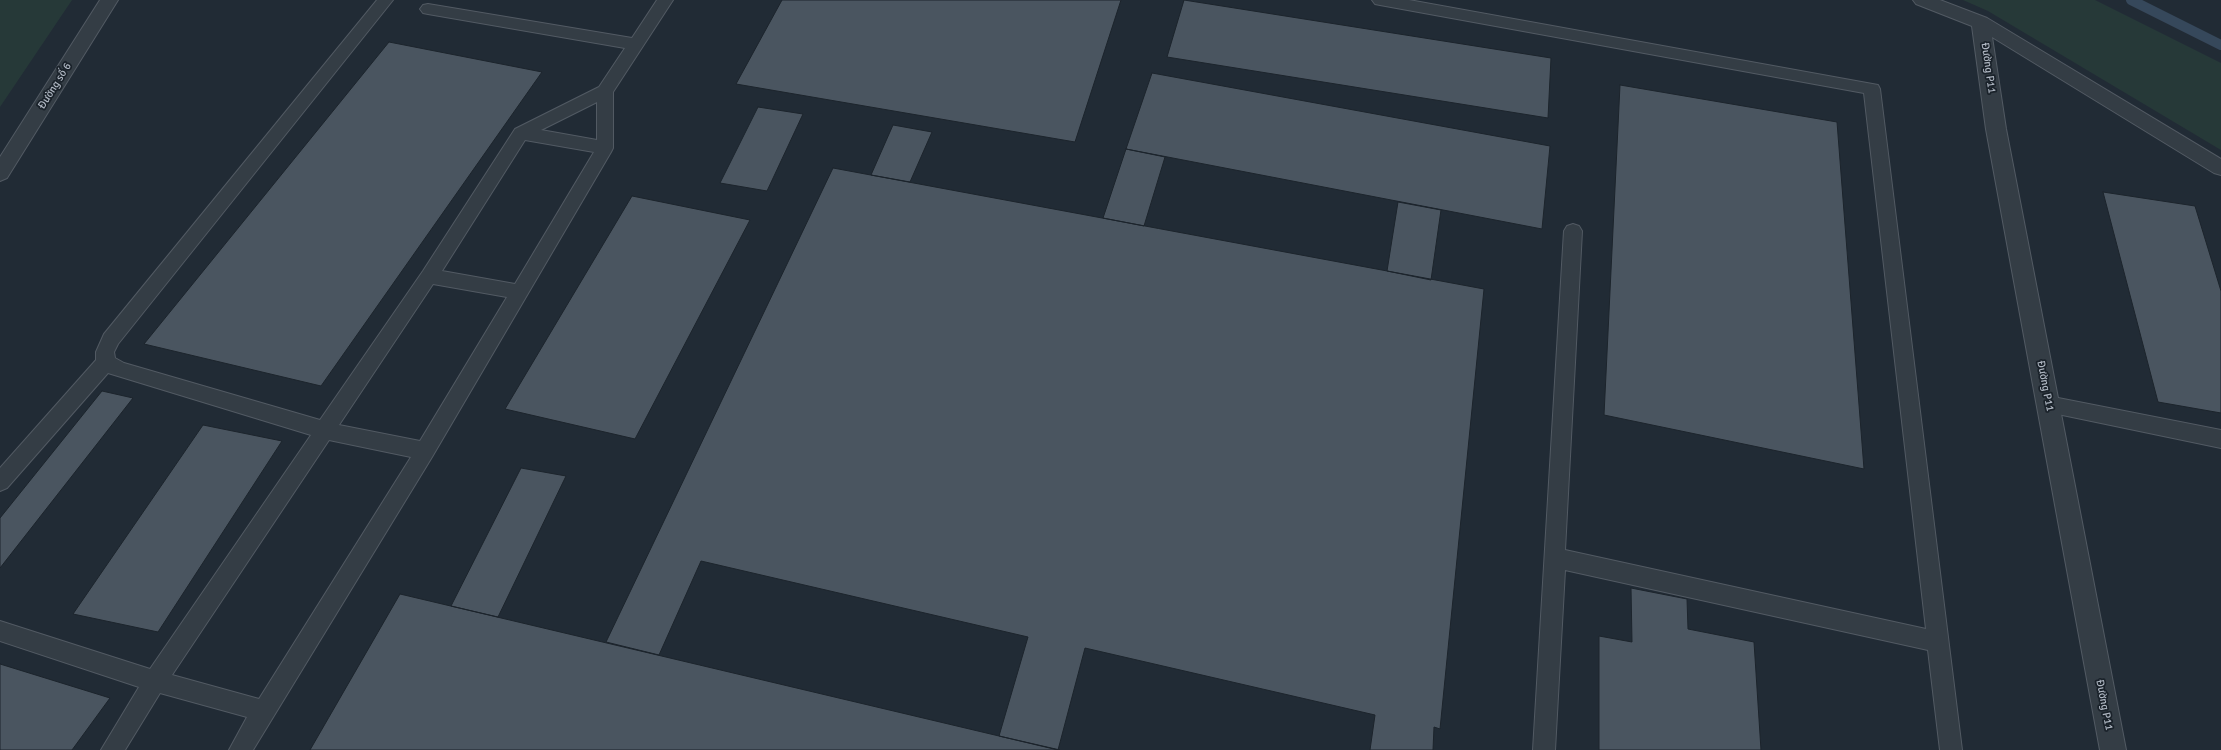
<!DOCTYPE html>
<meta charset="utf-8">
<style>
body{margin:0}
canvas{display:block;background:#212b35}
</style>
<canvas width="2221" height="750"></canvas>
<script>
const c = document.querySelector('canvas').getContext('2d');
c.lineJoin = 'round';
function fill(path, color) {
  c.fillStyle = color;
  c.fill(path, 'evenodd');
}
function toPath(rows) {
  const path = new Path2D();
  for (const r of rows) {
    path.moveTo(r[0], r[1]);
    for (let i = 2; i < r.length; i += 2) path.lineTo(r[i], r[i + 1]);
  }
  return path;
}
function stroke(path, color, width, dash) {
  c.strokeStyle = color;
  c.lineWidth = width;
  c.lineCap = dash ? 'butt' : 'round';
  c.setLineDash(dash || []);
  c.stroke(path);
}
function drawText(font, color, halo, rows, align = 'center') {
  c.font = font + ' Signika,sans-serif';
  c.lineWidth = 3.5;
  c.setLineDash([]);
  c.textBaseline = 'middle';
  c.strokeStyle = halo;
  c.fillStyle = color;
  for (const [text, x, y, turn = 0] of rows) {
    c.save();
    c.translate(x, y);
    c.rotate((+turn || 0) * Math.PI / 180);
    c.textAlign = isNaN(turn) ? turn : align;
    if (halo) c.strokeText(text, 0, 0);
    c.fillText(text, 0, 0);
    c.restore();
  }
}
fill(toPath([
 [0,0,72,0,0,107],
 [1963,0,2095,0,2221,63,2221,150,1988,11]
]), '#263938');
stroke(toPath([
 [2131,0,2221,45]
]), '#36485b', 10);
const building = toPath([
 [782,0,1121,0,1075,142,736,84,782,0],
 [1184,0,1551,58,1548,118,1167,57,1184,0],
 [389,42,542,72,321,386,144,344,389,42],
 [1152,73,1550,146,1542,229,1126,149,1152,73],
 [1620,85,1837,122,1864,469,1604,415,1620,85],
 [758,107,803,114,767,191,720,183,758,107],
 [893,125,932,132,910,182,871,175,893,125],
 [1126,149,1165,157,1144,226,1103,218,1126,149],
 [833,168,1484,289,1440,729,1434,727,1433,750,1370,750,1375,715,1085,648,1058,750,999,736,1028,637,701,561,659,655,606,642,833,168],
 [2103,192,2195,206,2221,291,2221,413,2158,402,2103,192],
 [632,196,750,220,635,439,505,409,632,196],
 [1398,202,1441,210,1431,280,1387,271,1398,202],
 [102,391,133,398,0,568,0,518,102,391],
 [203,425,282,441,158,632,73,614,203,425],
 [521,468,566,476,498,617,451,606,521,468],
 [1631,588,1687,599,1688,629,1754,642,1761,750,1599,750,1599,636,1632,642,1631,588],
 [400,594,999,736,1060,750,310,750,400,594],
 [0,664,110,698,72,750,0,750,0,664]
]);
fill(building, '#4a5560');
stroke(building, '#1c242c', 1);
const service = toPath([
 [377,0,393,0,118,344,114,352,115,358,124,363,320,420,423,271,515,129,599,87,625,48,428,14,423,13,420,9,423,5,428,4,632,38,657,0,673,0,613,92,613,148,611,152,432,457,253,750,229,750,247,717,160,693,125,750,101,750,139,687,0,641,0,621,150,669,311,435,108,373,7,488,0,491,0,468,96,360,96,352,104,334,377,0],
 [597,102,597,140,541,130,597,102],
 [525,140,594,152,515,284,442,271,525,140],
 [433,284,507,297,420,441,339,425,433,284],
 [329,440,411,457,259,699,172,675,329,440],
 [1372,0,1409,0,1878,85,1880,89,1962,750,1940,750,1928,650,1565,570,1555,750,1533,750,1564,231,1567,226,1573,224,1579,226,1582,231,1565,550,1926,629,1864,93,1380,5,1375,4,1372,0],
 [2048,396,2221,430,2221,448,2048,412,2041,410,2038,404,2041,398,2048,396]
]);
const minor = toPath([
 [100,0,118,0,7,178,0,181,0,157,100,0],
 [1913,0,1940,0,1987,18,2221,159,2221,175,2214,173,1992,37,2006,129,2126,750,2100,750,1986,129,1972,26,1916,4,1913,0]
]);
stroke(service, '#525a63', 2);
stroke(minor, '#525a63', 2);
fill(service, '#343d45');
fill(minor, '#343d45');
drawText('11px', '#afb7c2', '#1a222a', [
 ["Đường P11",1988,68,82],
 ["Đường số 6",55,86,-58],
 ["Đường P11",2045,386,79],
 ["Đường P11",2104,705,79]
]);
</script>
